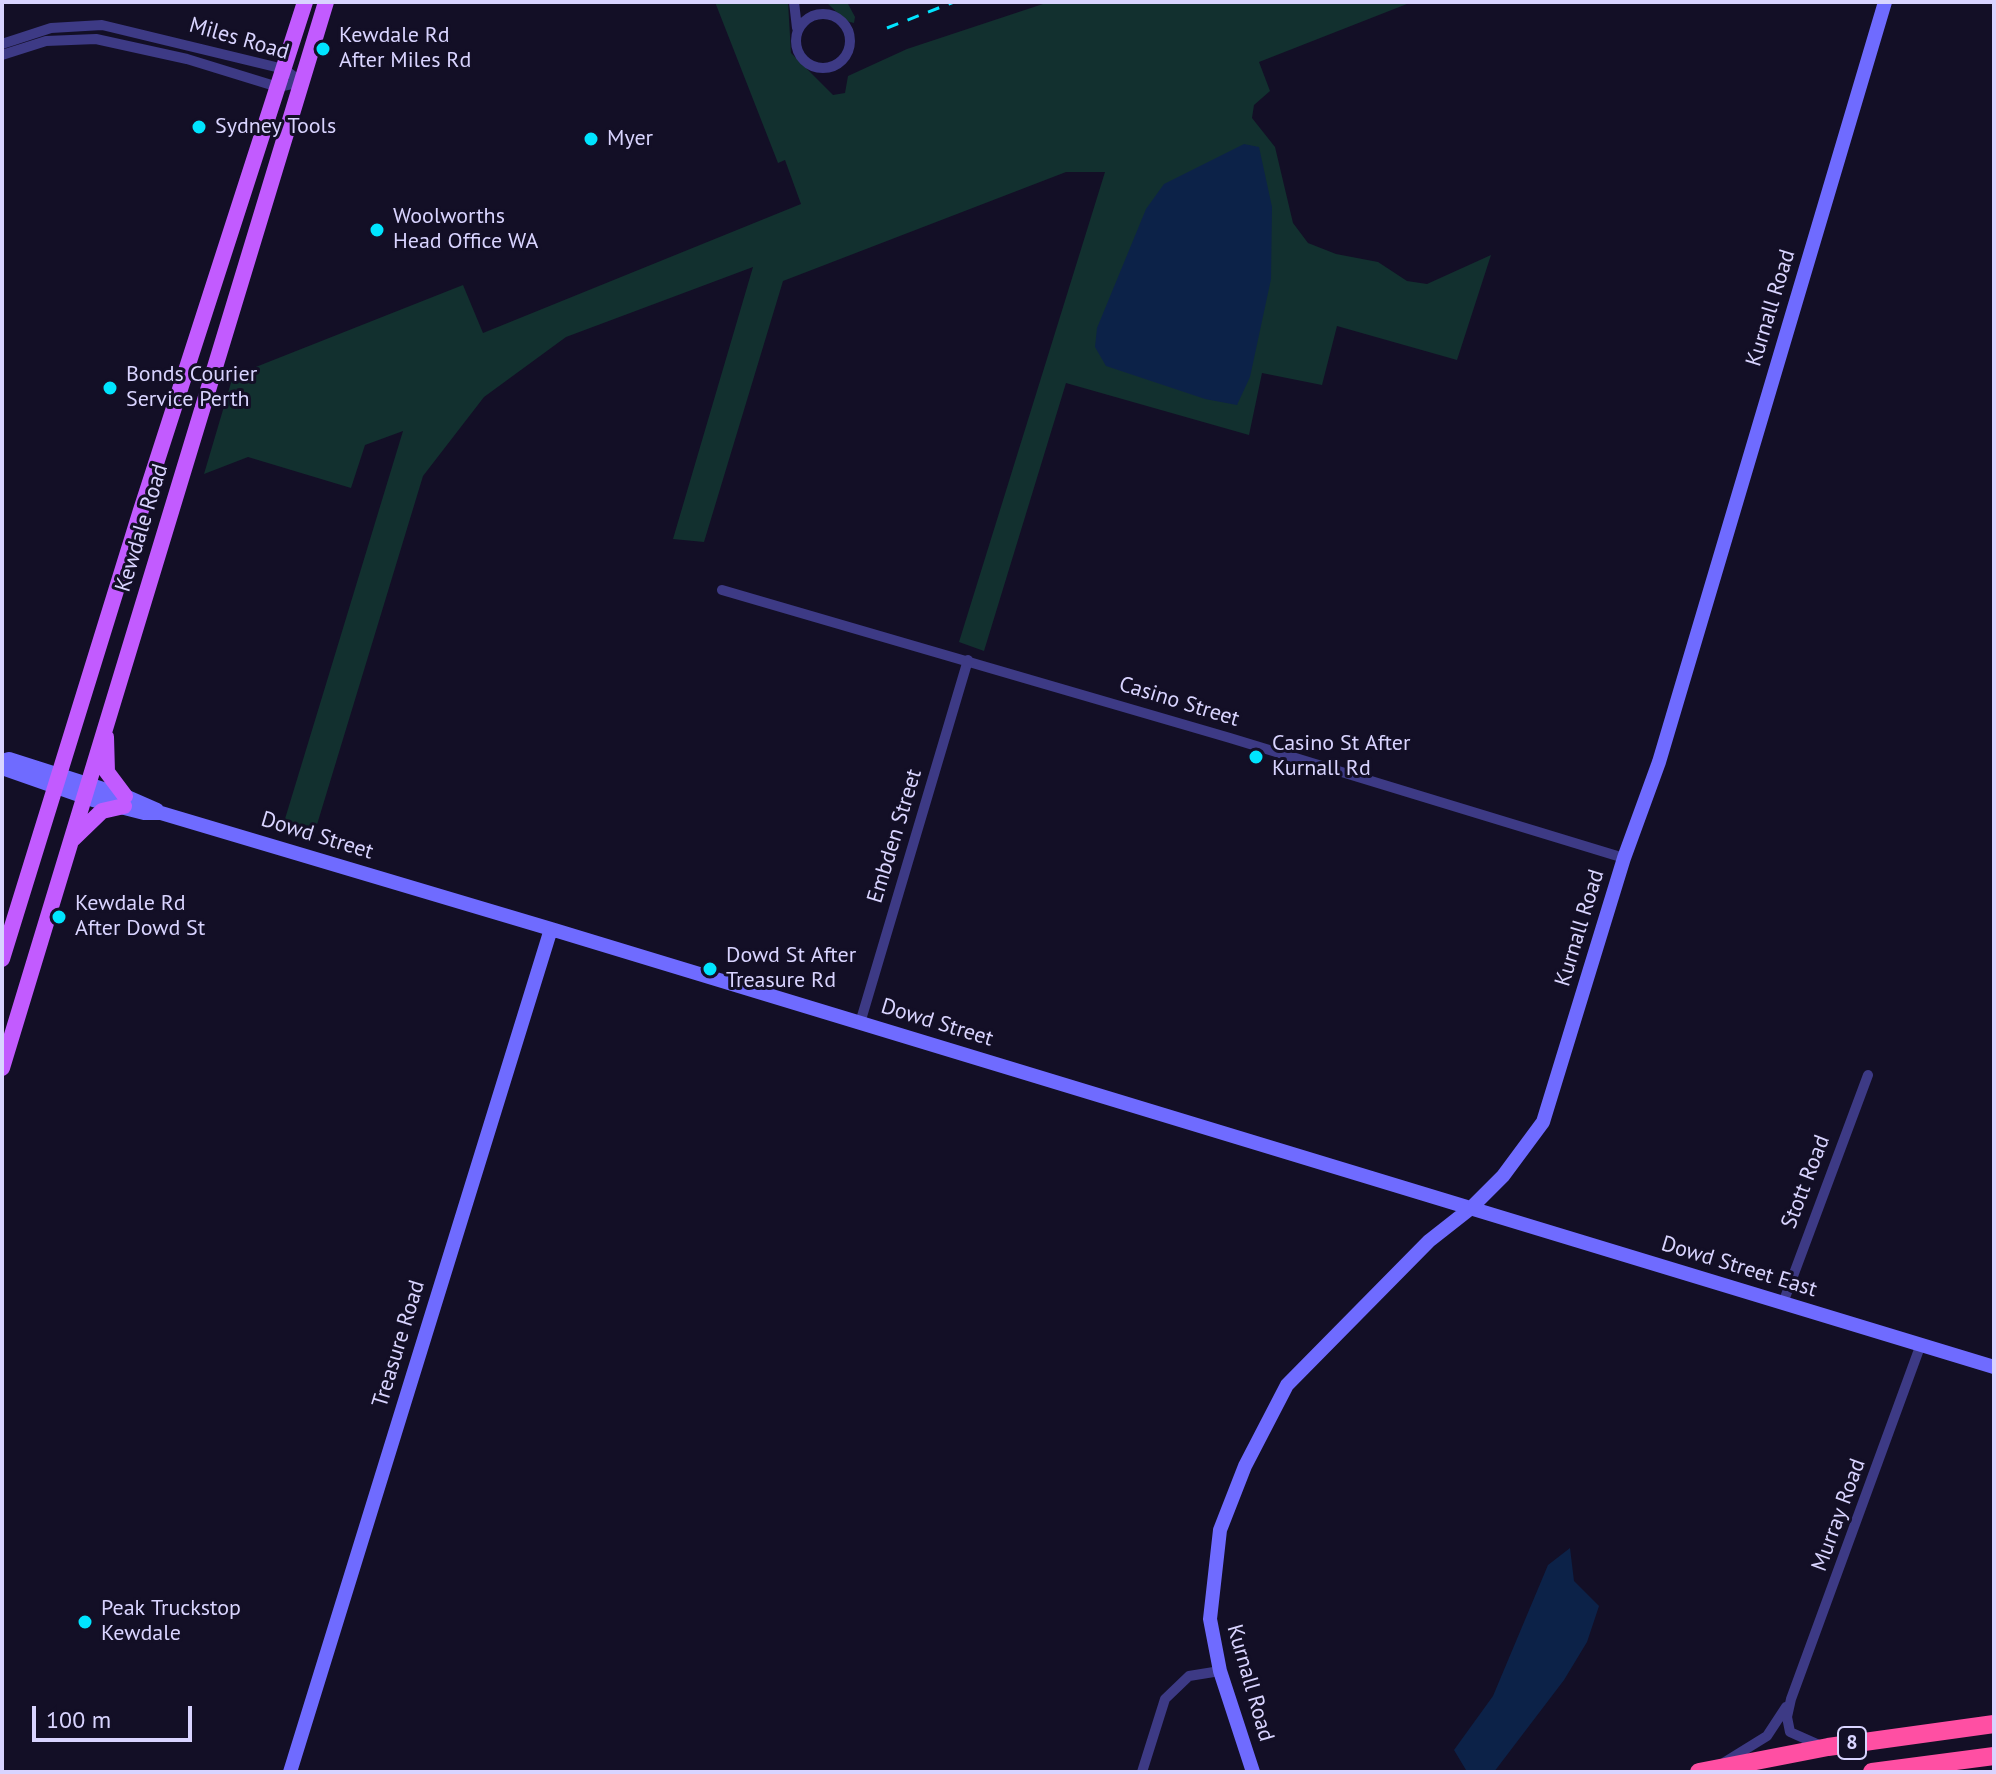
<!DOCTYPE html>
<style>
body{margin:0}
#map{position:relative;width:1996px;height:1774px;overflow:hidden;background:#130f26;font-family:"PT Sans",sans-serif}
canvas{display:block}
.frame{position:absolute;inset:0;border:4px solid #d9d4ff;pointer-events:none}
.scale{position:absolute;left:32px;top:1706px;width:160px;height:36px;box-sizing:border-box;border:4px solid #d9d4ff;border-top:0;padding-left:10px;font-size:24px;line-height:28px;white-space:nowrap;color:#d9d4ff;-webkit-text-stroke:6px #130f26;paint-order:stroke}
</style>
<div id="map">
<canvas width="1996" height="1774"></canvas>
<div class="frame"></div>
<div class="scale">100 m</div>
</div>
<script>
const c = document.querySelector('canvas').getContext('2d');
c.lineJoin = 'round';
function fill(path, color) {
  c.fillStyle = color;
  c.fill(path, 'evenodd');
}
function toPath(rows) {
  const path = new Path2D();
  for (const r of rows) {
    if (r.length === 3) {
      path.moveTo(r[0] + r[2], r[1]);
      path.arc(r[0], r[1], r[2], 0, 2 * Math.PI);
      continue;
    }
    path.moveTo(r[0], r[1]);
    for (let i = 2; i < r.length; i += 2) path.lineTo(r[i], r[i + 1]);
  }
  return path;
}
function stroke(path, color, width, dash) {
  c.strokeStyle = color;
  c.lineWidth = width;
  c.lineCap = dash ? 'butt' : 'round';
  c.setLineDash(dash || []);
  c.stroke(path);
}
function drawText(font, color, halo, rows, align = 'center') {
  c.font = font + ' "PT Sans",sans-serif';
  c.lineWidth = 6;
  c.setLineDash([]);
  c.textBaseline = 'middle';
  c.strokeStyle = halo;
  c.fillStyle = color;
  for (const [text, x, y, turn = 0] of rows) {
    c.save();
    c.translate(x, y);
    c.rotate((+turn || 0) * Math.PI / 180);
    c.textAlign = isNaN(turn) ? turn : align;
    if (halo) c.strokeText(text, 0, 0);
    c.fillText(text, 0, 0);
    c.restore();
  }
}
fill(toPath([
 [715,2,788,2,791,53,833,95,845,93,848,76,907,49,1049,2,1412,2,1259,62,1270,91,1254,105,1252,118,1275,147,1293,223,1308,243,1336,254,1378,262,1407,281,1427,284,1491,255,1457,360,1337,326,1322,385,1262,373,1249,435,1066,383,984,651,959,642,1105,172,1066,172,783,281,704,542,673,539,753,267,566,337,484,397,423,476,312,841,281,832,403,431,365,445,351,488,248,457,204,474,233,376,463,285,483,333,801,204,785,160,778,163],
 [826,2,847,2,855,17,854,23,846,21]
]), '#12302f');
fill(toPath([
 [1244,144,1259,147,1272,207,1271,279,1250,377,1237,405,1205,399,1106,366,1095,347,1097,328,1146,209,1164,184],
 [1570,1548,1574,1581,1599,1606,1587,1642,1564,1680,1494,1772,1466,1770,1454,1750,1493,1696,1548,1565]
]), '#0c2248');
stroke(toPath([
 [794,2,797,28],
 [823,41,27],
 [2,44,51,28,102,25,284,69,301,82],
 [2,55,46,41,96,39,187,59,278,87,301,82],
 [722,590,1230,738,1624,858],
 [860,1023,968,660],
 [1783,1303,1868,1075],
 [1817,1744,1790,1732,1787,1717,1791,1699,1921,1344],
 [1725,1762,1767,1736,1786,1707],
 [1142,1772,1165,1699,1189,1676,1220,1671]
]), '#3d3a85', 10);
stroke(toPath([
 [2,761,9,759,125,796,157,810],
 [2,768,93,800,144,813,161,813,551,929,1994,1367],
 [290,1772,551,929],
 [1253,1772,1220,1671,1210,1619,1220,1530,1245,1466,1287,1385,1429,1241,1471,1208,1503,1176,1543,1122,1624,858,1659,762,1885,2]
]), '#6f6bff', 14);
stroke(toPath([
 [106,737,107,772,125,796],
 [73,839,102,811,124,806],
 [2,959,141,510,305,2],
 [2,1068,326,2]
]), '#c25bff', 16);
stroke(toPath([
 [1699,1772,1828,1747,1994,1724],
 [1872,1772,1994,1756]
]), '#ff4fa3', 18);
stroke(toPath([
 [887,28,954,2]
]), '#00e5ff', 3, [12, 10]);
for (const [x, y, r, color] of [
 [323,49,8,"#00e5ff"],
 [199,127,8,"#00e5ff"],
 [591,139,8,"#00e5ff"],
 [377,230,8,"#00e5ff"],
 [110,388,8,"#00e5ff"],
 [1256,757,8,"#00e5ff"],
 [59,917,8,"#00e5ff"],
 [710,969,8,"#00e5ff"],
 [85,1622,8,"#00e5ff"]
]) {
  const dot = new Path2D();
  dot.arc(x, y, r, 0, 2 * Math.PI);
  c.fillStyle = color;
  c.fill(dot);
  stroke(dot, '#130f26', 3);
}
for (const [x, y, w] of [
 [1852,1743,28]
]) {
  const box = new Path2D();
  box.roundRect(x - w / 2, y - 16, w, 32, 6);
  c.fillStyle = '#130f26';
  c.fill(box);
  stroke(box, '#d9d4ff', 2);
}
drawText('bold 20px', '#d9d4ff', null, [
 ["8",1852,1743]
]);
drawText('22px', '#d9d4ff', '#130f26', [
 ["Kewdale Rd",339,36],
 ["After Miles Rd",339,61],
 ["Sydney Tools",215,127],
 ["Myer",607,139],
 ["Woolworths",393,217],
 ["Head Office WA",393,242],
 ["Bonds Courier",126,375],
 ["Service Perth",126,400],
 ["Casino St After",1272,744],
 ["Kurnall Rd",1272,769],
 ["Kewdale Rd",75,904],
 ["After Dowd St",75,929],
 ["Dowd St After",726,956],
 ["Treasure Rd",726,981],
 ["Peak Truckstop",101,1609],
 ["Kewdale",101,1634]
], 'left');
drawText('22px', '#d9d4ff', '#130f26', [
 ["Miles Road",239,39,16],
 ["Kurnall Road",1771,308,-73],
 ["Kewdale Road",142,528,-73],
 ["Casino Street",1179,702,17],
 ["Dowd Street",317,836,17],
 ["Embden Street",895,836,-73],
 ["Kurnall Road",1580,928,-73],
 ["Dowd Street",937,1023,17],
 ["Stott Road",1806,1182,-69],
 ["Dowd Street East",1739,1267,17],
 ["Treasure Road",399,1344,-73],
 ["Murray Road",1839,1515,-70],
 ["Kurnall Road",1250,1683,74]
]);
</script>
